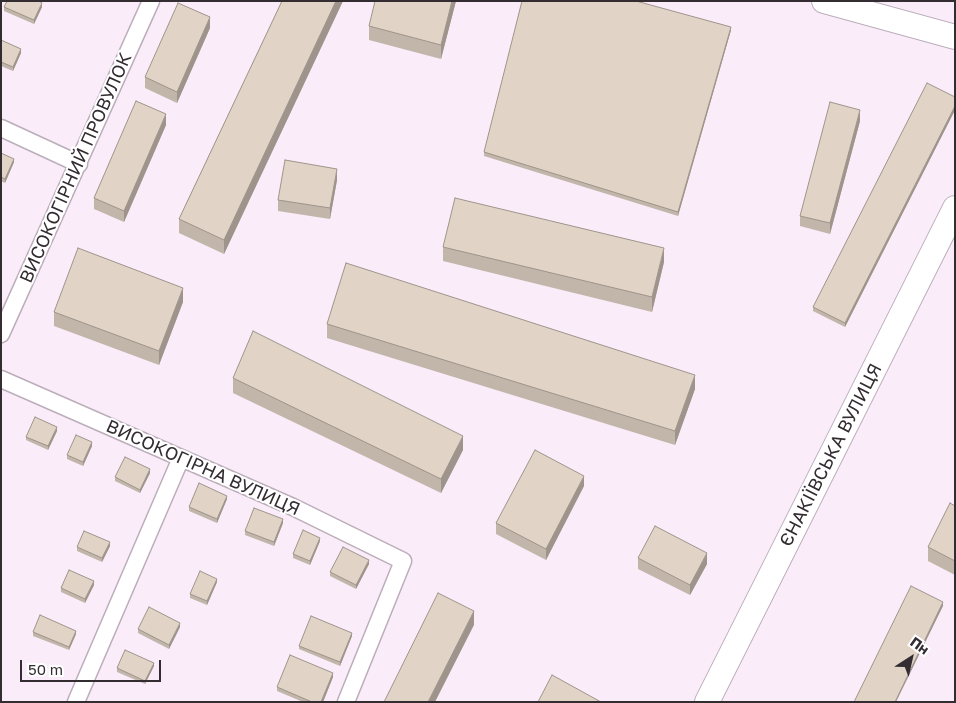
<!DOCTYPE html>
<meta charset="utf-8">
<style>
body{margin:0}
#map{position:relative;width:956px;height:703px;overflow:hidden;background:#fbecfa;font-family:"Golos Text",sans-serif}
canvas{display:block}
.frame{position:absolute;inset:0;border:2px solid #332d32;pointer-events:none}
.north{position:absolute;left:886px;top:633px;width:50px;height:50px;-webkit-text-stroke:4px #fff;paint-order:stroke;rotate:35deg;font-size:14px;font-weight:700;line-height:20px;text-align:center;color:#332d32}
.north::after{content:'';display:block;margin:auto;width:18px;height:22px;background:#332d32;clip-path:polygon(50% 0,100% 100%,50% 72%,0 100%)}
.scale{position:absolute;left:20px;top:660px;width:141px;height:22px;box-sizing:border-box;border:2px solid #332d32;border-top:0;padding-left:6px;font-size:15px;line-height:18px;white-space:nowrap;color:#332d32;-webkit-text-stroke:4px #fff;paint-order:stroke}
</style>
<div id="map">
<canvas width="956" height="703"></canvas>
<div class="frame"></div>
<div class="north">Пн</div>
<div class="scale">50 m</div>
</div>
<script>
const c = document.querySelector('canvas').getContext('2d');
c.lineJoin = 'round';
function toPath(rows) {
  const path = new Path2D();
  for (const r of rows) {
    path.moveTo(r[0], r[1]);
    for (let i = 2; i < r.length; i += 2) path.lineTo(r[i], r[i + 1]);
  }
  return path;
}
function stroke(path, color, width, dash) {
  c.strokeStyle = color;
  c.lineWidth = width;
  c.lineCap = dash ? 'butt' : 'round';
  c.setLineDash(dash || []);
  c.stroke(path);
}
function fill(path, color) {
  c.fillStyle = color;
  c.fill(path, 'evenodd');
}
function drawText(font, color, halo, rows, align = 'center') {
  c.font = font + ' "Golos Text",sans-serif';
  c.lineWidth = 4;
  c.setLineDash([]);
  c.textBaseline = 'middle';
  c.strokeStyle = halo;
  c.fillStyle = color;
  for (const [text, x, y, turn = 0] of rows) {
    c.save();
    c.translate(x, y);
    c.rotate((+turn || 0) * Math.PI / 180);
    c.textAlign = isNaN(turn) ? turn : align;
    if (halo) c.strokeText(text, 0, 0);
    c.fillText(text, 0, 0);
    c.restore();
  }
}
const street = toPath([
 [1,128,79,164],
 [1,334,151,1],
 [1,379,293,507,403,561,346,702],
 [76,702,181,458]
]);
const secondary = toPath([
 [824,1,955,37],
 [707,702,955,208]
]);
stroke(street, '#bbaeba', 19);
stroke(secondary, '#bbaeba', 26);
stroke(street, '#fff', 16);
stroke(secondary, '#fff', 24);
fill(toPath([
 [282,1,343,1,224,254,179,233,179,219],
 [456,1,441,59,369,40,369,26],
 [4,7,42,7,34,24,4,11],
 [210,28,177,103,145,88,145,77],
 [731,30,678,216,484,156,484,152],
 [1,40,21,53,13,71,1,66],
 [955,97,955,110,845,327,813,311,813,307],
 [860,121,830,234,800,226,800,216],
 [166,125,124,222,94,209,94,198],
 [1,153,14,162,5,183,1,181],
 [337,180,330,219,278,211,278,200],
 [443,247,664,262,652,312,443,261],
 [183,302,159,365,54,326,54,312],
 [327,324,695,389,675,445,327,338],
 [233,378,463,450,441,493,233,393],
 [57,431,48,450,26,440,26,437],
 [92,446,83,466,67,459,67,455],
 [150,473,140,493,115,481,115,477],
 [584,486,546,560,496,534,496,523],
 [227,499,217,523,189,511,189,507],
 [955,506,955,575,928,561,928,547],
 [283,523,274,546,245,535,245,531],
 [320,541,310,565,293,558,293,554],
 [110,546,102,562,77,551,77,547],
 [638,558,707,564,690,595,638,569],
 [369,564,356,589,330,576,330,572],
 [217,582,207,605,190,598,190,594],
 [94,585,85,603,61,592,61,588],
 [180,627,169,649,138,633,138,629],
 [33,632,76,634,69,650,33,636],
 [352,636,340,666,299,649,299,646],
 [154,666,145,684,117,672,117,668],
 [333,677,323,702,303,702,277,691,277,687]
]), '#c2b6aa');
fill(toPath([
 [336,1,343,1,224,254,224,240],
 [452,1,456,1,441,59,441,45],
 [42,3,42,7,34,24,34,20],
 [210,17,210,28,177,103,177,92],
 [731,27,731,30,678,216,678,212],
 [21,49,21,53,13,71,13,67],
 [955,106,955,110,845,327,845,323],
 [860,110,860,121,830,234,830,223],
 [166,114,166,125,124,222,124,211],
 [14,159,14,162,5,183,5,179],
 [337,169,337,180,330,219,330,208],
 [664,248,664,262,652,312,652,297],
 [183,288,183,302,159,365,159,351],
 [695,375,695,389,675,445,675,431],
 [57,427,57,431,48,450,48,446],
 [463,436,463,450,441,493,441,479],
 [92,442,92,446,83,466,83,462],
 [150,469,150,473,140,493,140,490],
 [584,476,584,486,546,560,546,549],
 [227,496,227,499,217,523,217,519],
 [283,519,283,523,274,546,274,542],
 [320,538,320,541,310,565,310,561],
 [110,542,110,546,102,562,102,558],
 [707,553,707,564,690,595,690,585],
 [369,560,369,564,356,589,356,585],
 [217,579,217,582,207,605,207,601],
 [94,581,94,585,85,603,85,599],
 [943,602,943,606,896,702,895,702],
 [474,611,474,625,435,702,428,702],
 [180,623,180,627,169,649,169,645],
 [76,631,76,634,69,650,69,647],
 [352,633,352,636,340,666,340,662],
 [154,663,154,666,145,684,145,681],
 [333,673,333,677,323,702,321,702]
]), '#9e948b');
const building = toPath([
 [7,1,39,1,42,3,34,20,4,7,7,1],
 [282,1,336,1,224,240,179,219,282,1],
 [375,1,452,1,441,45,369,26,375,1],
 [522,1,636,1,731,27,678,212,484,152,522,1],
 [178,3,210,17,177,92,145,77,178,3],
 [1,40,21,49,13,67,1,62,1,40],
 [927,83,955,97,955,106,845,323,813,307,927,83],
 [136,101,166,114,124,211,94,198,136,101],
 [830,102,860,110,830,223,800,216,830,102],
 [1,153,14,159,5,179,1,177,1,153],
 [285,160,337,169,330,208,278,200,285,160],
 [455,198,664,248,652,297,443,247,455,198],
 [78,248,183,288,159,351,54,312,78,248],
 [346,263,695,375,675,431,327,324,346,263],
 [253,331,463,436,441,479,233,378,253,331],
 [35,417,57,427,48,446,26,437,35,417],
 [76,435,92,442,83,462,67,455,76,435],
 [535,450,584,476,546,549,496,523,535,450],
 [125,457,150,469,140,490,115,477,125,457],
 [199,483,227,496,217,519,189,507,199,483],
 [950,503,955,506,955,561,928,547,950,503],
 [254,508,283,519,274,542,245,531,254,508],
 [655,526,707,553,690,585,638,558,655,526],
 [303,530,320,538,310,561,293,554,303,530],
 [84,531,110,542,102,558,77,547,84,531],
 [343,547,369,560,356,585,330,572,343,547],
 [69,570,94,581,85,599,61,588,69,570],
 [200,571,217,579,207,601,190,594,200,571],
 [911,586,943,602,895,702,854,702,911,586],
 [438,593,474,611,428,702,384,702,438,593],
 [149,607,180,623,169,645,138,629,149,607],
 [40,615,76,631,69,647,33,632,40,615],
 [311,616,352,633,340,662,299,646,311,616],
 [125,650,154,663,145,681,117,668,125,650],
 [290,655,333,673,321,702,312,702,277,687,290,655],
 [552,675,601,702,538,702,552,675]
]);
fill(building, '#e1d4c6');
stroke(building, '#9e948b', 1);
drawText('18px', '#332d32', '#fff', [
 ["ВИСОКОГІРНИЙ ПРОВУЛОК",76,168,-66],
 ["ЄНАКІЇВСЬКА ВУЛИЦЯ",831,455,-63],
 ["ВИСОКОГІРНА ВУЛИЦЯ",203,468,24]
]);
</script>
